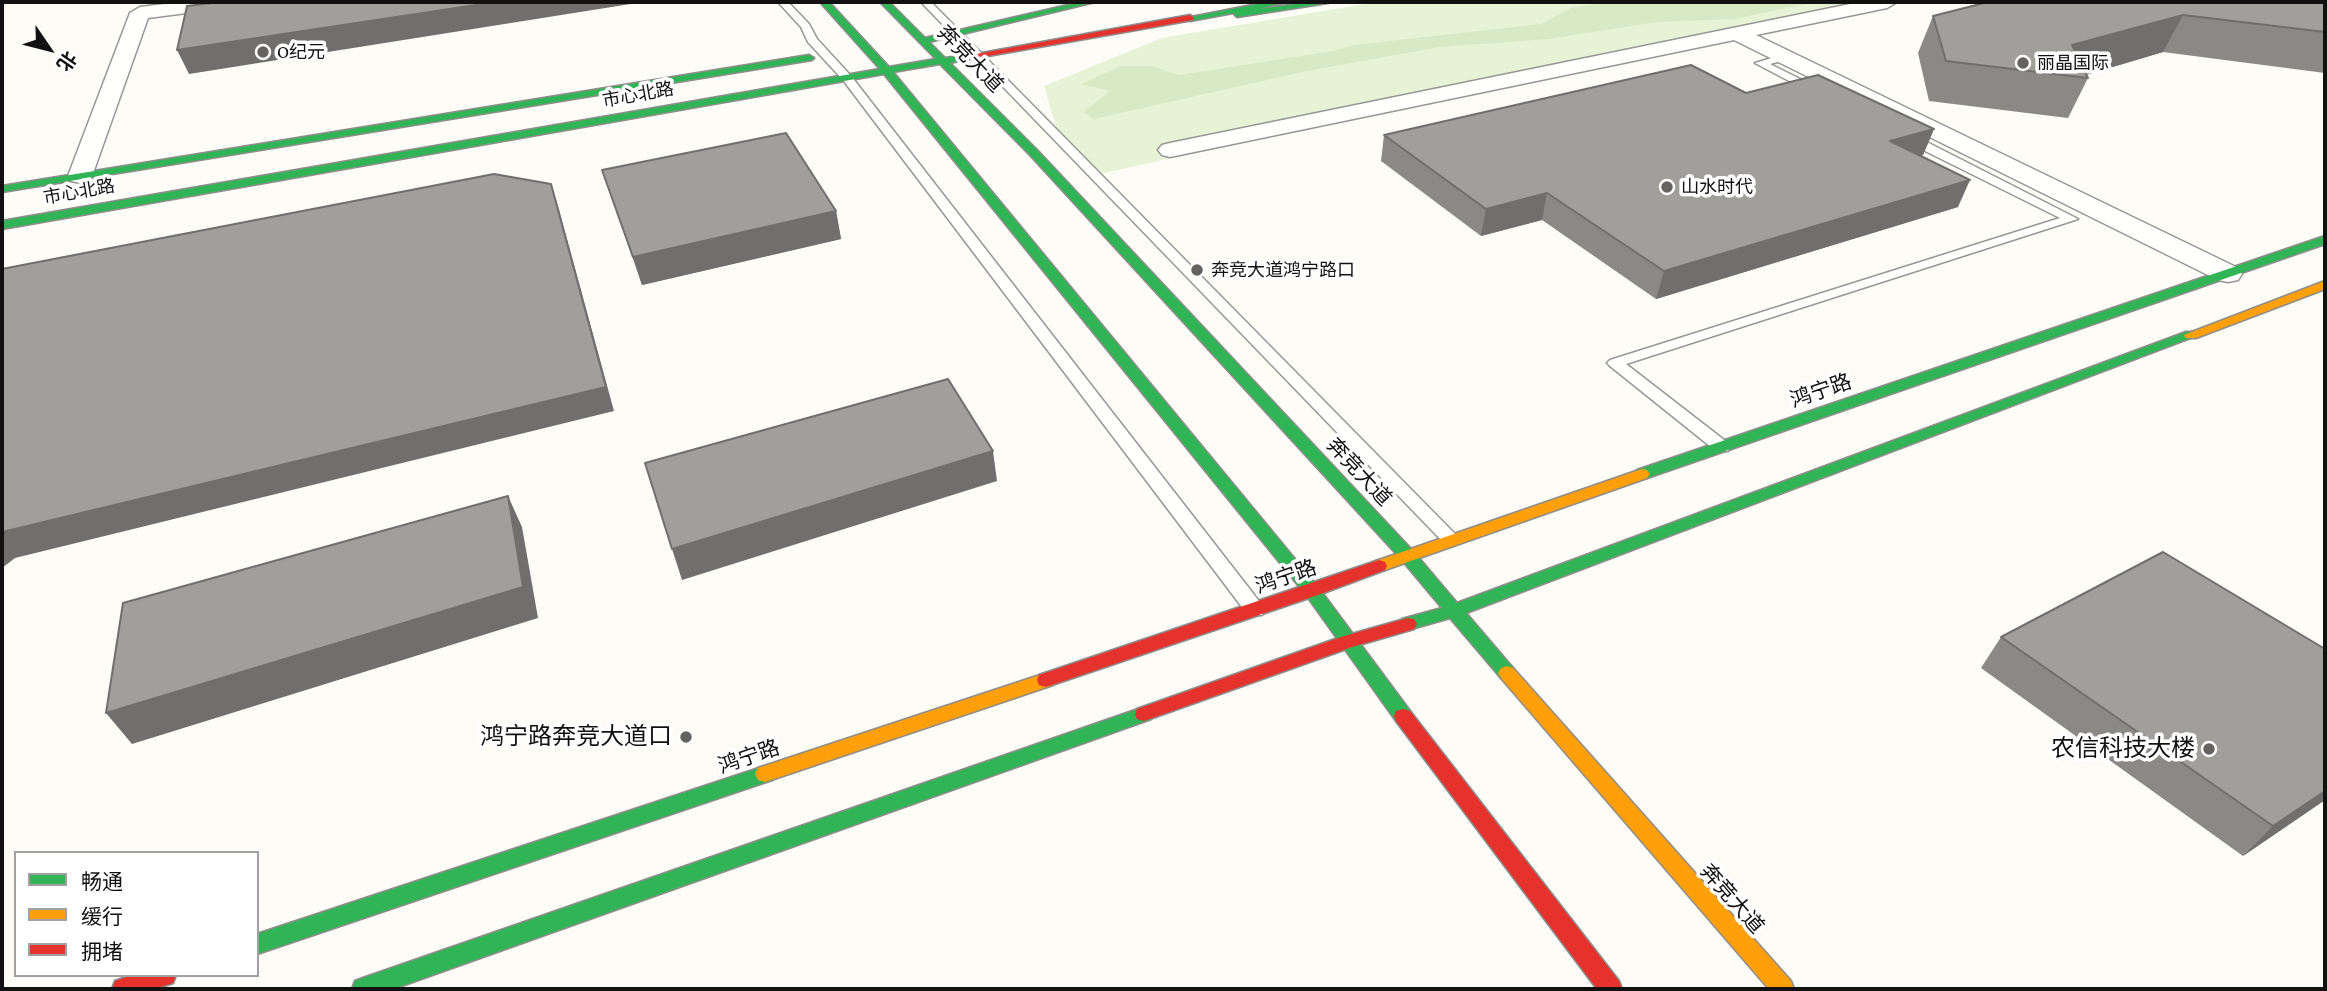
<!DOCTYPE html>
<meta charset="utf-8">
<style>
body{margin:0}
#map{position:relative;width:2327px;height:991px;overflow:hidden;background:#fdfcf7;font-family:"Crimson Pro","Noto Sans SC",serif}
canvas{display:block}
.frame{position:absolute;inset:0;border:4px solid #111;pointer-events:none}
.legend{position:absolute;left:14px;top:851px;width:245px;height:126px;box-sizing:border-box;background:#fff;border:2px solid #a0a0a0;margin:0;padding:9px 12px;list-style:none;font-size:21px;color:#111}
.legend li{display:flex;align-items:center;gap:14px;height:35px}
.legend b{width:35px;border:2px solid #a0a0a0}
.north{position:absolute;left:14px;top:14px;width:70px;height:70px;-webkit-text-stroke:5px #fff;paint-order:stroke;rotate:125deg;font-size:19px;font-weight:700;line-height:28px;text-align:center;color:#111}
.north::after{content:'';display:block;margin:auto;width:24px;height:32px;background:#111;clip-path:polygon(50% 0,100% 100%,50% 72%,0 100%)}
</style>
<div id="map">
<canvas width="2327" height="991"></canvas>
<div class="frame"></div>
<ul class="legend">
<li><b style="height:9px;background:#30b455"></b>畅通</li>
<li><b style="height:9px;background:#ff9f0a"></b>缓行</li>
<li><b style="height:9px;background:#e5322d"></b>拥堵</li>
</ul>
<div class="north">北</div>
</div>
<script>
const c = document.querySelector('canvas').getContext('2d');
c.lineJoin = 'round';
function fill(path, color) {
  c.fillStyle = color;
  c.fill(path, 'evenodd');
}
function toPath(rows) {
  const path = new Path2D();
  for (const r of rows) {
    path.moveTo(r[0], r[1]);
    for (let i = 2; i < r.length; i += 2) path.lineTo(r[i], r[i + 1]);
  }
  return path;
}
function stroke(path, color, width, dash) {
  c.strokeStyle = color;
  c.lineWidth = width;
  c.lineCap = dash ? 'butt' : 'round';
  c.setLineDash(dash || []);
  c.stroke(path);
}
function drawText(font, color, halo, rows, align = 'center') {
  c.font = font + ' "Crimson Pro","Noto Sans SC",serif';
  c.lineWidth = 7;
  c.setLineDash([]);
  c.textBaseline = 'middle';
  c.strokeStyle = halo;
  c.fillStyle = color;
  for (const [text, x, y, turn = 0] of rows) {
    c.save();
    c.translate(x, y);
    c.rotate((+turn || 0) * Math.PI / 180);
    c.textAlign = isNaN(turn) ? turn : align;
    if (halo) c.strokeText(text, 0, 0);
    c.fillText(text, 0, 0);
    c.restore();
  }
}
fill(toPath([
 [1377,2,1872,2,1095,175,1062,148,1044,86,1162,38]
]), '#e7f3d7');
fill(toPath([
 [1607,2,1815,2,1735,19,1657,22,1549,39,1440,47,1307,71,1094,119,1083,112,1110,91,1081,84,1121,66,1151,66,1179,75,1333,51,1354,45,1541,24,1571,8]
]), '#d8eac5');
const lane = toPath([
 [778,2,788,2,809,24,817,39,851,76,1262,605,1265,610,1262,615,1248,615,843,80,808,42,801,27,778,2],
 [921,2,931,2,1457,536,1460,540,1457,544,1445,544,921,2],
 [1785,54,1789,55,1789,59,1770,64,1820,89,1820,93,1812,93,1755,63,1785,54],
 [1903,134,1911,134,2078,219,1626,364,1728,443,1730,447,1728,451,1716,451,1610,366,1607,363,1610,360,2060,218,1903,140,1903,134]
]);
const street = toPath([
 [182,2,235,2,225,8,148,18,92,176,89,181,80,183,71,181,68,176,130,13,140,7,182,2],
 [1860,2,1897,2,1887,8,1756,35,2238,268,2242,274,2238,280,2228,282,2218,280,1734,40,1170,157,1162,155,1158,150,1162,145,1170,143,1860,2]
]);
const fast = toPath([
 [820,2,829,2,889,67,936,59,880,2,889,2,925,38,1081,2,1095,2,929,42,945,58,968,55,968,59,950,63,1038,151,1413,551,1457,603,2186,332,2196,332,2198,335,1466,613,1513,668,1516,673,1513,678,1507,680,1501,678,1450,618,1408,630,1402,629,1399,624,1402,619,1442,608,1401,559,1030,155,940,64,893,72,1318,587,1410,711,1412,716,1410,721,1403,723,1396,721,1306,595,884,74,2,229,2,221,880,69,820,2],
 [1268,2,1285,2,1259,9,1312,2,1334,2,1237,17,1233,13,1190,21,1186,18,1268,2],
 [809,55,814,58,812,60,2,192,2,186,809,55],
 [2325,236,2325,244,1647,478,1637,478,1634,474,1637,470,2325,236],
 [1144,707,1151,709,1153,714,1151,719,393,989,352,989,355,981,363,978,1144,707],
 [765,766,772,768,775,774,772,780,257,954,257,934,765,766]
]);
const slow = toPath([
 [2325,281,2325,289,2196,338,2186,338,2184,335,2325,281],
 [1642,469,1647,470,1650,474,1647,478,1385,570,1373,570,1371,566,1373,562,1642,469],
 [1507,666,1513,668,1791,981,1794,989,1769,989,1501,678,1498,673,1501,668,1507,666],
 [1046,673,1053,675,1055,680,1053,685,765,782,758,780,755,774,758,768,1046,673]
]);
const jam = toPath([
 [1190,15,1194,18,1193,20,965,60,960,57,1190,15],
 [1379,560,1385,562,1387,566,1385,570,1318,595,1046,687,1039,685,1037,680,1039,675,1379,560],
 [1408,618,1414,619,1417,624,1414,629,1352,647,1144,721,1137,719,1135,714,1137,709,1341,637,1408,618],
 [1403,709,1410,711,1619,981,1622,989,1597,989,1396,721,1394,716,1396,711,1403,709],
 [132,975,176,975,173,983,154,989,112,989,115,981,132,975]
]);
stroke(lane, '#979795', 3);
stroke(street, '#979795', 3);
stroke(fast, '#8e8d8b', 3);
stroke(slow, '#8e8d8b', 3);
stroke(jam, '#8e8d8b', 3);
fill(lane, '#fffffe');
fill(street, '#fffffe');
fill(fast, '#30b455');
fill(slow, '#ff9f0a');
fill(jam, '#e5322d');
fill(toPath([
 [2325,2,2325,73,2163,52,2086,75,2088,78,2068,118,1929,101,1918,53,1933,16],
 [1746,93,1934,129,1923,155,1920,156,1958,207,1656,299,1542,220,1481,236,1381,161,1384,135],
 [602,170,836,211,841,239,642,285],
 [2001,637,2325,800,2243,856,1981,668]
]), '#8a8986');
fill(toPath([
 [496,2,637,2,637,3,189,74,177,50],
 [2183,15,2163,52,2079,77,2072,45],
 [1934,129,1923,155,1880,167,1890,141],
 [1970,180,1958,207,1656,299,1664,271],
 [551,184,558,206,614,411,15,558,2,568,2,532],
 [1547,193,1542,220,1481,236,1486,209],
 [836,211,841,239,642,285,633,257],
 [993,451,997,481,682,580,672,549],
 [508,496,522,527,538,618,132,744,106,713],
 [2325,791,2325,800,2243,856,2273,826]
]), '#716f6d');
const building = toPath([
 [220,2,496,2,177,50,187,6,220,2],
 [1988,2,2325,2,2325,32,2183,15,2072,45,2088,78,1946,61,1933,16,1988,2],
 [1691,65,1746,93,1818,75,1934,129,1890,141,1970,180,1664,271,1547,193,1486,209,1384,135,1691,65],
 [786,133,836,211,633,257,602,170,786,133],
 [494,174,551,184,606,387,2,532,2,269,494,174],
 [948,379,993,451,672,549,645,463,948,379],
 [508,496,523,587,106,713,123,603,508,496],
 [2163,552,2325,649,2325,791,2273,826,2001,637,2163,552]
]);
fill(building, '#a19f9c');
stroke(building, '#716f6d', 2);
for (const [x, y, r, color] of [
 [263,52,7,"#646362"],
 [2023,63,7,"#646362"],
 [1667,187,7,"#646362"],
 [1197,270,7,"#646362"],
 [686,737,7,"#646362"],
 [2209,749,7,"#646362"]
]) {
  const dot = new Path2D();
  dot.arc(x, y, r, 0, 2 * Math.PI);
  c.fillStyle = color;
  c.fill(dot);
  stroke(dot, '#fff', 2.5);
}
drawText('18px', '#111', '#fff', [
 ["O纪元",277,52],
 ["丽晶国际",2037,63],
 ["山水时代",1681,187],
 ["奔竞大道鸿宁路口",1211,270]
], 'left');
drawText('18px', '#111', '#fff', [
 ["市心北路",638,95,-10],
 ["市心北路",79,192,-10]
]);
drawText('21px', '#111', '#fff', [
 ["奔竞大道",970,59,46],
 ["鸿宁路",1821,391,-19],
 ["奔竞大道",1359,472,47],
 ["鸿宁路",1286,577,-19],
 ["鸿宁路",749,757,-19],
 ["奔竞大道",1732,899,49]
]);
drawText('24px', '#111', '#fff', [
 ["鸿宁路奔竞大道口",672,737],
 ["农信科技大楼",2195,749]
], 'right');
</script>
